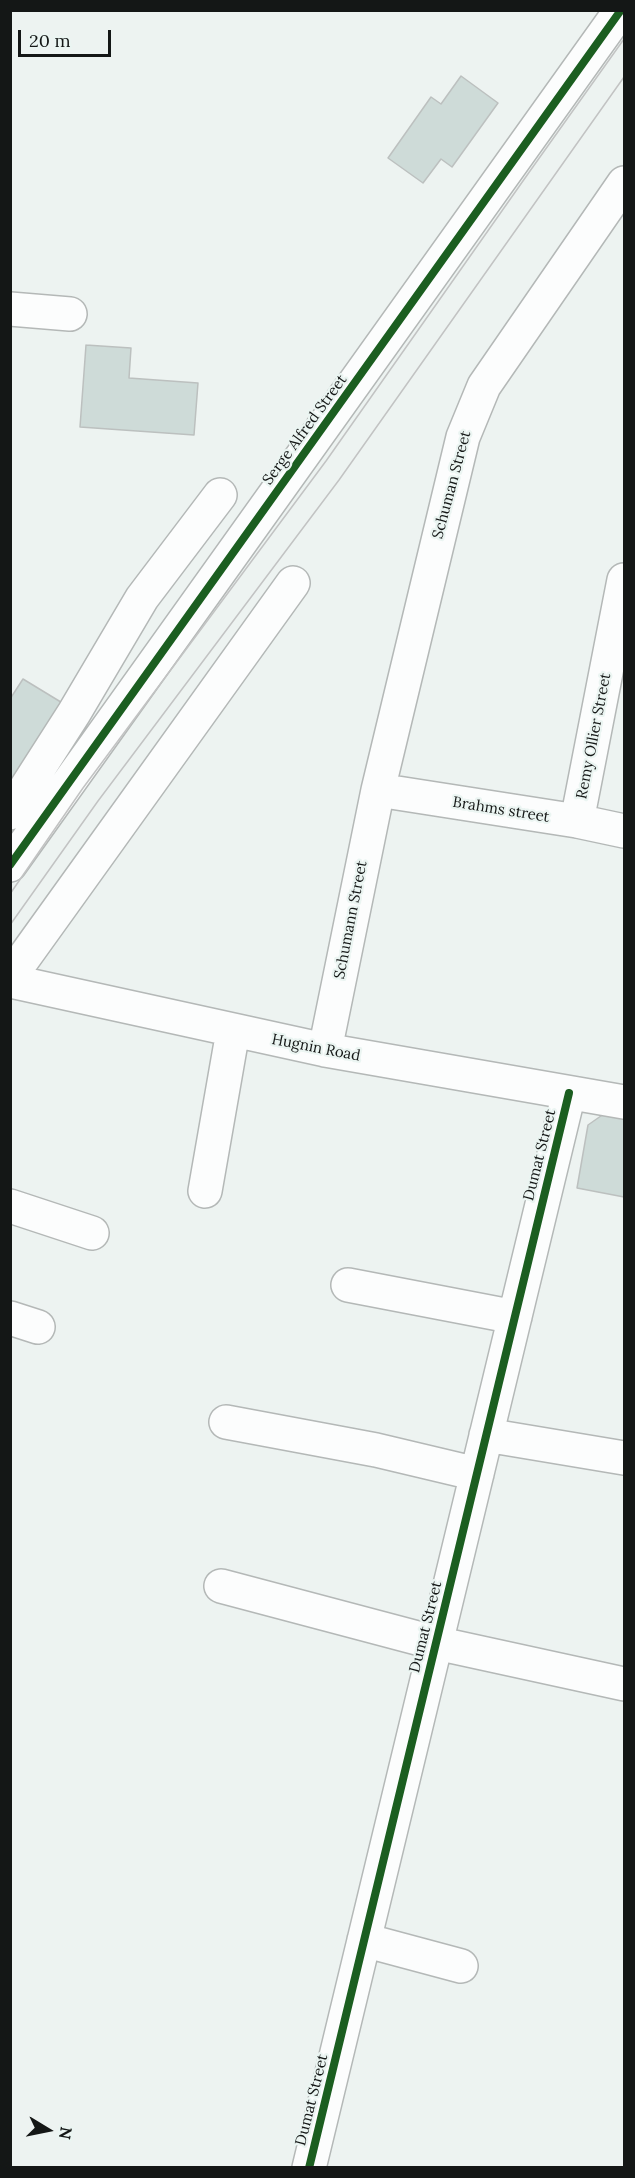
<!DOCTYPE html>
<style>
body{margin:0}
#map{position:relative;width:635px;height:2178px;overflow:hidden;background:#edf3f1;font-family:Lora,serif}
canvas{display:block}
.frame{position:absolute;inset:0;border:12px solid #141716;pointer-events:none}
.north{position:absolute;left:18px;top:2100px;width:60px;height:60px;-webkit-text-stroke:4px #ebf5f2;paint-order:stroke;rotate:100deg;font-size:16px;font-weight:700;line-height:24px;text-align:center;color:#141716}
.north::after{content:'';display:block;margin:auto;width:21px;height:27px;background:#141716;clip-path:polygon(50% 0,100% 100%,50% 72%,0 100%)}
.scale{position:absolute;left:18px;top:30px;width:93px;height:27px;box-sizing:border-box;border:3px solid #141716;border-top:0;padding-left:8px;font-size:18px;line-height:21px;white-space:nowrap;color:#141716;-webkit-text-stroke:4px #ebf5f2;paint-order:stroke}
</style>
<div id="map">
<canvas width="635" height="2178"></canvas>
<div class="frame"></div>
<div class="north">N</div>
<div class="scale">20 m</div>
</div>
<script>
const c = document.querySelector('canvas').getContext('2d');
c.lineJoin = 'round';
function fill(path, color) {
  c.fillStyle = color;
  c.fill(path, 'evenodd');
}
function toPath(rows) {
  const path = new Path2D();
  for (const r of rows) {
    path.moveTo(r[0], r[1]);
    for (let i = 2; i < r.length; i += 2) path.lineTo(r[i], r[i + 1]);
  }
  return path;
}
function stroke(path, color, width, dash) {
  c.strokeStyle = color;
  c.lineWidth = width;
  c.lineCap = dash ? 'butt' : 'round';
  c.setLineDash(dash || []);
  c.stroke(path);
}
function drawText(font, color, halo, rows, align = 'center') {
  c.font = font + ' Lora,serif';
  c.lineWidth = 4.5;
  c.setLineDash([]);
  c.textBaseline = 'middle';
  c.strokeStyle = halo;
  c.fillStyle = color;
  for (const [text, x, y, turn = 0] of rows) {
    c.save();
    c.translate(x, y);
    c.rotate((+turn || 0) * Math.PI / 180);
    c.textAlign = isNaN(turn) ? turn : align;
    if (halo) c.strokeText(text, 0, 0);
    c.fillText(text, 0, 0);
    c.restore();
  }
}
const building = toPath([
 [461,76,498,103,452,167,441,159,423,183,388,158,431,97,441,104,461,76],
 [86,345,131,348,129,378,198,383,194,435,80,427,86,345],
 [23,679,69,707,10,802,10,699,23,679],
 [608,1111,624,1113,624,1197,577,1188,588,1125,608,1111]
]);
fill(building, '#cedbd8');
stroke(building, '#bcc0bf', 1.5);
const minor = toPath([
 [10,309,70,314],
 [378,790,577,821,624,831],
 [10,813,74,713,142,598,220,495],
 [577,821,624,580],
 [10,865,621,10],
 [10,977,293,583],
 [10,981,325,1050,624,1102],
 [325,1050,378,790,463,437,484,386,624,183],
 [205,1191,233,1031],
 [10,1206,92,1233],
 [348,1285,515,1317],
 [10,1318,38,1327],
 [226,1422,376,1450,477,1474],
 [486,1435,624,1458],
 [221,1586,436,1643,624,1684],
 [364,1940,461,1966],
 [309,2168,569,1093]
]);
stroke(minor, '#b4b8b7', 36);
stroke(minor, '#fcfdfd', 33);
stroke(toPath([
 [10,894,83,788,326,461,530,171,624,39],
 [10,925,98,801,339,480,624,77]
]), '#c2c3c3', 1.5);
stroke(toPath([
 [10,865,621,10],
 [309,2168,569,1093]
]), '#1b5e20', 8);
drawText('15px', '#141716', '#ebf5f2', [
 ["Serge Alfred Street",305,430,-54],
 ["Schuman Street",452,485,-75],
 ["Remy Ollier Street",594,736,-79],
 ["Brahms street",501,810,9],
 ["Schumann Street",351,920,-79],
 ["Hugnin Road",316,1048,11],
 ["Dumat Street",540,1155,-76],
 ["Dumat Street",426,1627,-76],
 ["Dumat Street",312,2100,-76]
]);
</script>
